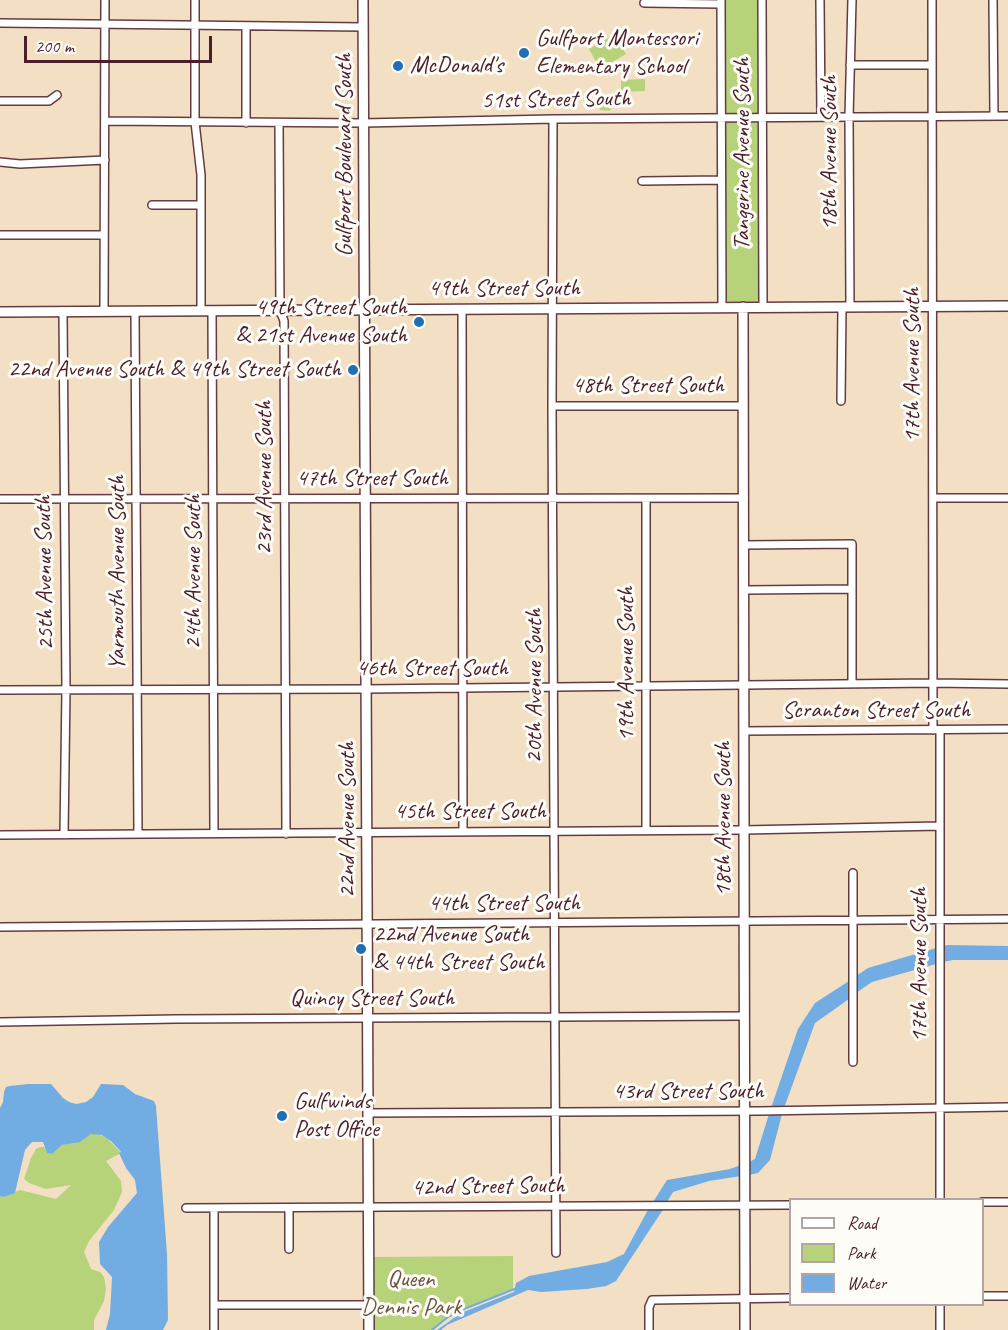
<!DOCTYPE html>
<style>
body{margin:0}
#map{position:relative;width:1008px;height:1330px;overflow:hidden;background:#f3dfc3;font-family:Caveat,sans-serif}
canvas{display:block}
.legend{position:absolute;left:789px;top:1198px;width:195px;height:108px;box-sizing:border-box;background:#fdfcf7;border:2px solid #b5a4a5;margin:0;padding:8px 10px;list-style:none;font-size:18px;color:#4a1f2b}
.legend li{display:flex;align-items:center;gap:12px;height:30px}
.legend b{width:30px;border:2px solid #b5a4a5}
.scale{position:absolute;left:24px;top:36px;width:188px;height:27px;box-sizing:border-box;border:3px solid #4a1f2b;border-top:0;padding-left:8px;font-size:18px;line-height:21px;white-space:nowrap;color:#4a1f2b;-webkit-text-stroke:4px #fdfcf7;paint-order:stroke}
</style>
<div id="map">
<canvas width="1008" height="1330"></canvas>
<ul class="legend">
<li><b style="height:8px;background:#fff"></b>Road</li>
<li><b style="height:16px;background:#b6d37a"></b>Park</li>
<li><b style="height:16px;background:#71ade3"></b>Water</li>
</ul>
<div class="scale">200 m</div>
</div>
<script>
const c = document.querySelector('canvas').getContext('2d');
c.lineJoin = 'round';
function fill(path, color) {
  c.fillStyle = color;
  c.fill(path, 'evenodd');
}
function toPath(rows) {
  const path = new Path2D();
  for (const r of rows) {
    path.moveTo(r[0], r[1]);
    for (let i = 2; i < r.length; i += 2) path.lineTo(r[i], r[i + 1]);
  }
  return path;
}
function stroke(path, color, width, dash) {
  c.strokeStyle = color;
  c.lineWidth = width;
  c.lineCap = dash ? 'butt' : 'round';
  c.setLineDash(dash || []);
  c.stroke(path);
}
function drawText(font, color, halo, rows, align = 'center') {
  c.font = font + ' Caveat,sans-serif';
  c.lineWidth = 6;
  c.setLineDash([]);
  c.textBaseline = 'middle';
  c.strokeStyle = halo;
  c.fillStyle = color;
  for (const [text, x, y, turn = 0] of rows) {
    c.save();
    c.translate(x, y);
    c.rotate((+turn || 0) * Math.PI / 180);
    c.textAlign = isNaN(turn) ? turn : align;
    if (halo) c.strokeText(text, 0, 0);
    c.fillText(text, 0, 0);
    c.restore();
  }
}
fill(toPath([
 [724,0,758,0,759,115,725,116],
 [614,34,626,54,600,69,589,49],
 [645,79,645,91,621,92,621,80],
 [612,96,614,107,609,111,600,110,597,101],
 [725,122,759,122,760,299,753,304,730,304,725,299],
 [94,1133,106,1137,121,1153,106,1161,121,1181,122,1192,114,1210,89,1241,84,1252,91,1269,100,1272,104,1277,106,1289,104,1301,94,1320,94,1330,0,1330,0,1196,4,1197,20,1190,56,1199,71,1185,46,1189,29,1183,24,1179,31,1158,36,1149,40,1147,44,1147,47,1153,52,1154,62,1145,82,1140,87,1135],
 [513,1256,513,1290,459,1311,448,1317,432,1330,374,1330,374,1257]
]), '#b6d37a');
fill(toPath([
 [947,945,1008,946,1008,960,953,960,943,962,943,946],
 [936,948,936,964,872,982,856,993,856,976,868,968],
 [849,981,849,999,815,1023,784,1108,771,1108,798,1029,815,1003],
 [28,1084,51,1084,63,1098,69,1102,76,1104,86,1102,93,1097,101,1084,123,1085,135,1094,154,1101,156,1106,167,1254,168,1320,163,1330,106,1330,110,1314,112,1277,100,1264,99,1242,108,1227,137,1193,135,1180,126,1168,119,1153,121,1152,111,1141,102,1135,91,1134,80,1142,62,1145,52,1154,47,1153,43,1142,32,1142,25,1150,15,1193,4,1197,0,1196,0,1108,3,1102,4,1092,6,1087,10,1086],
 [769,1114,782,1114,770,1160,758,1173,749,1175,749,1162,755,1159],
 [741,1165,741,1176,709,1181,673,1192,667,1202,653,1202,667,1180,730,1169],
 [649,1208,664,1208,616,1281,606,1286,587,1289,541,1292,528,1290,447,1325,441,1330,437,1330,461,1313,514,1292,516,1283,529,1276,607,1262,624,1254]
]), '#71ade3');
stroke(toPath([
 [550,1274,577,1269],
 [432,1330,448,1317,459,1311,517,1288]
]), '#71ade3', 2);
const street = toPath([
 [195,0,195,122,201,175,201,311],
 [721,0,722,307],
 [762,0,763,307],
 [932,0,933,730],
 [993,0,994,116],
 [820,1,821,117],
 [644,3,720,4],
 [0,23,363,27],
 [850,65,932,65],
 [0,101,49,101,57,95],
 [553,119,552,406,556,1253],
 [105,121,363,123,553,119,1008,116],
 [246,123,246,26],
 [279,123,280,310,284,321,286,834],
 [0,162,20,164,105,160],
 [642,181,721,180],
 [152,205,201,205],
 [0,235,104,235],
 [850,307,849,117,852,0],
 [462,309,463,831],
 [63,311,66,690,64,835],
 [104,311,105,0],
 [135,311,138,834],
 [212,311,214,833],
 [841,401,842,307],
 [552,406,743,406],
 [933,498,1008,498],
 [0,499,744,498],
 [646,499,646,830],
 [744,545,852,544,852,684],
 [745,590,852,589],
 [0,690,367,689,933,683,1008,684],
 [744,731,1008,729],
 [0,835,743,830,940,826],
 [0,927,1008,919],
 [0,1022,176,1019,744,1016],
 [853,1062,853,873],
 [368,1113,759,1111,1008,1107],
 [940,1200,940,730],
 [982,1202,1008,1202],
 [186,1208,790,1205],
 [214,1208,214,1330],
 [289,1208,289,1249],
 [982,1296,1008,1296],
 [940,1304,940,1330],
 [214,1305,369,1305],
 [649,1330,649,1307,652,1300,790,1298]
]);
const secondary = toPath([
 [363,0,369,1330],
 [743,307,745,1330],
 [0,312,1008,306]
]);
stroke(street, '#633c42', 10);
stroke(secondary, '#633c42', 12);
stroke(street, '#fff', 7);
stroke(secondary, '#fff', 9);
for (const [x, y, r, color] of [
 [524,53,6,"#1f6fb2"],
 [398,66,6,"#1f6fb2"],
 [419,322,6,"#1f6fb2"],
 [353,370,6,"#1f6fb2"],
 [361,949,6,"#1f6fb2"],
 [282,1116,6,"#1f6fb2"]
]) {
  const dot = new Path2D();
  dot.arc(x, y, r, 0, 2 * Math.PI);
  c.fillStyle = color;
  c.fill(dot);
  stroke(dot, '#fdfcf7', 2);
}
drawText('24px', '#4a1f2b', '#fdfcf7', [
 ["Gulfport Montessori",536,39],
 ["Elementary School",536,67],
 ["McDonald's",410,66],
 ["49th Street South",407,308,"right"],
 ["& 21st Avenue South",407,336,"right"],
 ["22nd Avenue South & 49th Street South",341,370,"right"],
 ["22nd Avenue South",373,935],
 ["& 44th Street South",373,963],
 ["Gulfwinds",294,1102],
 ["Post Office",294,1130]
], 'left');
drawText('24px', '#4a1f2b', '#fdfcf7', [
 ["51st Street South",556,100,-1],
 ["18th Avenue South",830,153,-90],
 ["Tangerine Avenue South",743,154,-90],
 ["Gulfport Boulevard South",345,155,-90],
 ["49th Street South",504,289],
 ["17th Avenue South",913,365,-90],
 ["48th Street South",648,386],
 ["23rd Avenue South",265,478,-90],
 ["47th Street South",372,479],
 ["24th Avenue South",194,572,-90],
 ["25th Avenue South",45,573,-91],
 ["Yarmouth Avenue South",118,573,-90],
 ["19th Avenue South",627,664,-90],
 ["46th Street South",432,669],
 ["20th Avenue South",535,686,-90],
 ["Scranton Street South",876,711],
 ["45th Street South",470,812],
 ["18th Avenue South",724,819,-90],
 ["22nd Avenue South",348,820,-90],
 ["44th Street South",504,904],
 ["17th Avenue South",920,965,-90],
 ["Quincy Street South",372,999],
 ["43rd Street South",688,1092],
 ["42nd Street South",488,1187,-1]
]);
drawText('24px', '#6a5543', '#fdfcf7', [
 ["Queen",411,1280],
 ["Dennis Park",411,1308]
]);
</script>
